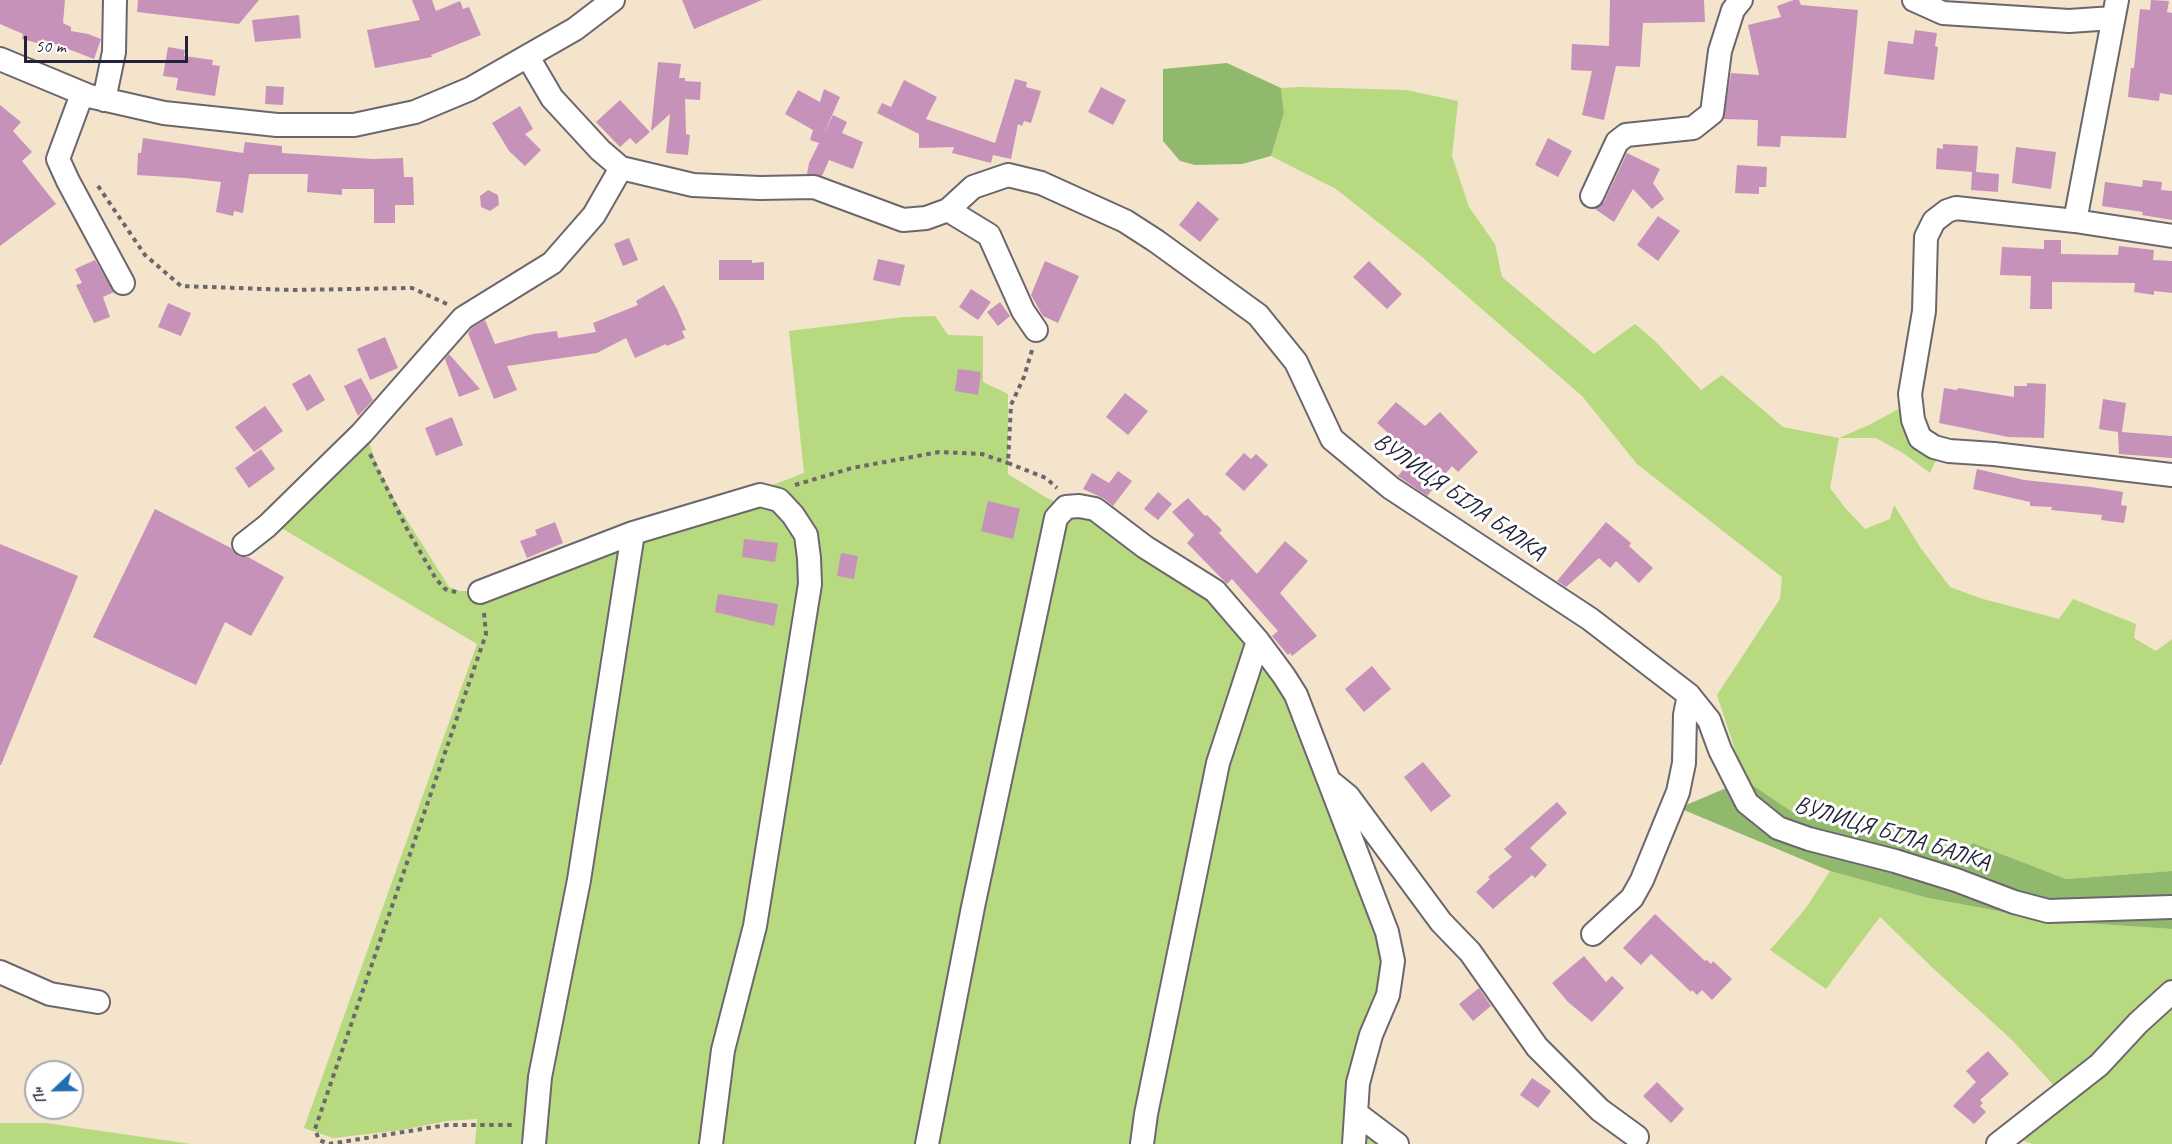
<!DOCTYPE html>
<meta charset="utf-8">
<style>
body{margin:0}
#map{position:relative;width:2172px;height:1144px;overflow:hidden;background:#f4e4cb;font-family:Caveat,sans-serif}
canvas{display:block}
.north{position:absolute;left:24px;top:1060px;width:60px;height:60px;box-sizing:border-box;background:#fff;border:2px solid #a7a7b1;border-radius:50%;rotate:248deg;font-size:16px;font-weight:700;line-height:24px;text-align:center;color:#22223b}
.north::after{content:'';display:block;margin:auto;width:21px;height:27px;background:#1f6fb2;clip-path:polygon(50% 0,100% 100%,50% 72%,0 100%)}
.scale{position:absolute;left:24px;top:36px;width:164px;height:27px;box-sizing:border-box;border:3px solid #22223b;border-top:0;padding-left:8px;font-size:18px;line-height:21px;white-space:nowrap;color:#22223b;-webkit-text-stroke:4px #fff;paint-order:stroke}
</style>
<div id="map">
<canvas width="2172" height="1144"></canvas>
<div class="north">Пн</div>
<div class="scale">50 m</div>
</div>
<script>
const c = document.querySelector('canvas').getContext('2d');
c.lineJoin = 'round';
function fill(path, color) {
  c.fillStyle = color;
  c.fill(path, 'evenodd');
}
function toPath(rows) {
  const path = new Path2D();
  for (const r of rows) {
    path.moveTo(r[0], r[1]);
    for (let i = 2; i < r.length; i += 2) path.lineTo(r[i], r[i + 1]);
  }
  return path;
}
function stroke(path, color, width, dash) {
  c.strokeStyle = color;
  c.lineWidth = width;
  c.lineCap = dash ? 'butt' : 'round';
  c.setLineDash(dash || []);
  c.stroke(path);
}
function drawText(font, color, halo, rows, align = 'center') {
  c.font = font + ' Caveat,sans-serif';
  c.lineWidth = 6;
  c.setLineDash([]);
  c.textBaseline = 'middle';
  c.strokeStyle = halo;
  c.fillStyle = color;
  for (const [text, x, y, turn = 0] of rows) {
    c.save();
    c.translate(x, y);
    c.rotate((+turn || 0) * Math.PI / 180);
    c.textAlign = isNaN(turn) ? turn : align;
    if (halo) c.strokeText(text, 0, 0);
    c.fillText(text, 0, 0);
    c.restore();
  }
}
fill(toPath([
 [1301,87,1406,90,1458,101,1452,156,1469,207,1495,244,1502,277,1594,354,1635,324,1655,341,1701,390,1722,375,1783,427,1839,438,1871,424,1904,406,1937,458,1930,473,1903,453,1876,438,1839,438,1830,488,1846,509,1865,529,1890,519,1894,505,1920,547,1950,587,1983,599,2059,619,2073,599,2136,624,2134,638,2156,651,2172,639,2172,871,2066,879,1973,843,1958,854,1794,813,1745,780,1717,695,1780,599,1782,577,1637,464,1582,396,1422,257,1336,189,1271,156,1284,113,1281,88],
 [935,316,948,335,983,336,983,382,1008,394,1008,474,1047,498,1084,513,1216,602,1281,679,1389,964,1352,1114,1388,1144,475,1144,477,1119,447,1121,402,1130,333,1138,304,1128,477,644,278,526,367,437,378,468,397,504,449,587,460,591,474,591,628,527,778,483,804,473,789,331,904,317],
 [1830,871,1928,898,2052,921,2172,929,2172,1144,2033,1144,2015,1138,2071,1104,2011,1039,1936,971,1880,917,1826,989,1770,950,1806,908],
 [0,1123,46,1123,191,1144,0,1144]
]), '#b7d980');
fill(toPath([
 [1227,63,1281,88,1284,113,1271,156,1242,164,1195,165,1180,161,1163,141,1163,69],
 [1745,780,1794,813,1958,854,1973,843,2066,879,2172,871,2172,929,2052,921,1928,898,1830,871,1679,808]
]), '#91b96e');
fill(toPath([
 [0,0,65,0,63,23,71,27,71,31,88,34,101,39,94,59,42,39,41,44,22,39,23,34,0,24],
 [138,0,259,0,239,24,137,12],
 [412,0,432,0,436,11,460,1,463,9,469,7,481,35,431,55,432,57,375,68,367,30,420,20],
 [682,0,762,0,694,29],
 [1610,0,1704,0,1705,22,1643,23,1640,67,1616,66,1604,120,1582,115,1592,71,1571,70,1572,44,1609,46],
 [1794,0,1799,0,1801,5,1858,10,1846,138,1781,136,1780,147,1757,146,1758,120,1723,119,1731,73,1759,75,1748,25,1781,17,1777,6],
 [2151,0,2169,1,2167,12,2172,13,2172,95,2160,93,2159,101,2128,97,2131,68,2134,68,2140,9,2150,10],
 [299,15,301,38,255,42,252,20],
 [1915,30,1937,33,1935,46,1938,47,1934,80,1884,74,1888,41,1913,44],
 [168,47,185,50,184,56,213,60,212,65,220,66,215,96,176,90,178,78,163,76],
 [658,62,681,64,679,78,685,78,685,81,701,82,700,100,685,99,686,134,690,135,688,155,666,153,670,114,651,131],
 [1015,79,1027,82,1026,87,1041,91,1031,123,1024,121,1022,126,1018,124,1011,159,993,155,991,163,952,153,954,147,919,148,919,134,877,113,882,103,891,107,904,80,937,97,926,119,995,143],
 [266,86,284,87,283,105,265,104],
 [1101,87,1126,100,1113,125,1088,112],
 [824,89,840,97,823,136,833,115,847,122,842,133,863,142,853,169,829,160,822,176,807,174,809,163,819,143,810,140,813,130,785,114,798,90,820,102],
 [620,100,650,132,636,144,630,138,620,147,596,122],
 [0,105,21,122,13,131,32,152,22,161,56,204,0,246],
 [520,106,533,129,525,134,541,150,525,166,509,151,492,123],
 [143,138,243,153,245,142,282,146,282,153,373,159,403,158,404,177,413,177,414,205,395,205,395,223,374,223,374,189,342,189,342,195,307,192,308,174,249,174,243,213,234,211,233,216,216,212,221,182,185,178,137,175,138,153,141,153],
 [1548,138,1572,151,1558,177,1535,165],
 [1943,144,1978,146,1976,172,1999,174,1998,192,1971,190,1972,172,1936,169,1937,148,1943,149],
 [2016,147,2056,152,2051,189,2012,183],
 [1627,153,1660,169,1653,183,1664,199,1652,209,1633,189,1614,222,1595,209,1604,202],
 [1737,165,1767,167,1766,187,1759,187,1759,194,1735,193],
 [2143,180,2162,182,2161,190,2172,191,2172,220,2142,215,2143,212,2102,206,2105,182,2142,187],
 [488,190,498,195,499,205,490,211,481,207,480,196],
 [1198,201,1219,219,1200,242,1179,225],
 [1658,216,1680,231,1658,261,1637,245],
 [629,238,638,260,623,266,614,244],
 [2044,240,2061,240,2061,254,2118,255,2119,246,2154,250,2153,260,2172,261,2172,293,2154,291,2154,295,2134,292,2135,283,2052,282,2052,309,2030,309,2031,276,2000,275,2002,247,2044,249],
 [878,259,905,265,900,286,873,280],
 [95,260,114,292,103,297,110,317,94,323,76,285,82,283,75,269],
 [719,260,752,260,752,263,764,262,764,280,719,280],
 [1045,261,1079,276,1058,323,1043,316,1031,295],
 [1369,261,1402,294,1387,309,1353,277],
 [664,285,677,309,686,330,682,331,685,338,667,346,666,344,635,358,626,338,597,353,507,366,517,390,494,399,468,333,472,328,485,320,495,344,533,334,557,331,558,338,596,332,593,323,638,305,636,301],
 [971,289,991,302,978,320,959,307],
 [1000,302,1010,316,998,326,987,312],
 [168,303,191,313,181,336,158,327],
 [385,337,398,368,370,380,357,349],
 [449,354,480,389,459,397,445,359],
 [958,369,981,372,978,395,955,391],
 [310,374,325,400,307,411,292,384],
 [361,378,373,400,358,416,344,386],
 [2027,383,2046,384,2044,438,2008,437,1939,423,1944,388,1957,390,1958,388,2014,397,2014,386,2027,386],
 [1125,393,1148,411,1128,435,1106,417],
 [2103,399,2126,403,2122,432,2172,436,2172,458,2119,454,2118,432,2099,429],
 [1396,402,1425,426,1440,412,1478,452,1458,472,1452,466,1427,496,1398,476,1411,460,1384,436,1387,432,1377,423],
 [265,406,283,431,254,452,235,427],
 [452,417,463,445,436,456,425,428],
 [261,449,275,469,249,488,235,468],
 [1244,453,1251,459,1256,454,1268,465,1244,491,1225,474],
 [1977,469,2024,480,2091,487,2123,492,2121,505,2127,506,2124,523,2101,520,2102,515,2051,510,2052,507,2030,506,2030,502,1973,489],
 [1118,471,1132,481,1113,506,1103,498,1083,489,1092,473,1109,483],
 [1158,492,1172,504,1158,520,1144,509],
 [1188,498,1205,516,1207,515,1222,530,1219,533,1257,574,1285,541,1308,561,1280,593,1317,636,1292,656,1290,653,1288,655,1272,636,1278,631,1232,579,1227,584,1187,543,1194,535,1172,512],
 [988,501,1020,509,1013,539,981,531],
 [155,509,231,548,238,556,248,557,284,577,251,636,225,622,196,685,93,637],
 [555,522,563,543,527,558,520,541,537,535,535,530],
 [1606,522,1631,543,1629,546,1653,568,1639,583,1616,561,1610,568,1599,558,1566,587,1557,581],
 [744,539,778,543,775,562,742,557],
 [0,544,78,576,1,765,0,765],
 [841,553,858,556,854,579,837,576],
 [718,594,778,604,774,626,715,612],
 [1372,666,1391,689,1364,712,1345,689],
 [1423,762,1451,796,1431,812,1404,777],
 [1557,802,1567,813,1530,848,1547,865,1535,878,1532,875,1493,909,1476,892,1490,879,1488,877,1512,857,1504,849],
 [1655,914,1705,961,1707,960,1711,964,1713,961,1732,979,1712,1000,1702,990,1697,995,1692,990,1691,992,1651,954,1641,965,1623,948],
 [1584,956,1606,982,1612,976,1624,988,1592,1022,1568,1002,1552,983],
 [1479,988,1491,1006,1473,1021,1459,1004],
 [1988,1051,2009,1074,1980,1100,1983,1103,1980,1106,1986,1112,1974,1124,1953,1106,1976,1082,1966,1071],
 [1532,1078,1551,1091,1538,1108,1520,1095],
 [1657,1082,1684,1109,1671,1123,1643,1096]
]), '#c692ba');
const minor = toPath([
 [1914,0,1943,13,2069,21,2113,18],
 [528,57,552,98,600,150,621,168,693,185,760,188,814,187,903,220,926,218,948,210,973,187,1008,175,1041,183,1125,221,1156,241,1258,315,1296,362,1332,439,1391,488,1590,619,1689,695,1709,720,1720,750,1747,803,1778,828,1809,839,1895,861,1956,880,2014,902,2048,911,2172,907],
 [0,59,89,96,164,113,277,125,354,125,415,112,470,89,575,29,613,0],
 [82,94,58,159,68,181,123,283],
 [104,100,114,52,115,0],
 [1592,196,1617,142,1626,135,1693,128,1712,113,1720,51,1733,10,1741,0],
 [948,210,989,235,1023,311,1036,330],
 [2075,221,2117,0],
 [2172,236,2075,221,1956,208,1947,211,1934,221,1926,237,1924,311,1910,394,1913,420,1920,438,1934,447,1949,451,1994,454,2172,475],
 [244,544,267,526,362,433,463,318,552,263,594,215,621,168],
 [480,592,633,533,760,495,779,500,793,515,806,535,809,558,810,584,755,926,723,1050,711,1144],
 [1332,783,1348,796,1441,922,1470,952,1537,1047,1600,1110,1637,1137],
 [1593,934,1632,898,1642,880,1678,792,1684,763,1685,715,1689,695],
 [0,972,50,994,98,1002],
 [1356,1113,1397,1144],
 [534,1144,540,1077,579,880,633,533],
 [927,1144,973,907,1056,518,1066,507,1079,506,1095,509,1145,547,1215,591,1258,641,1284,676,1296,695,1387,932,1393,961,1388,995,1371,1035,1358,1083,1354,1144],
 [1142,1144,1146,1114,1218,763,1258,641],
 [1998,1144,2099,1065,2138,1023,2172,992]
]);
stroke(minor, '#6c666d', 26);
stroke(toPath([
 [98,186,145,255,181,286,292,290,412,288,447,304],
 [1032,350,1024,377,1011,405,1008,463,1046,478,1057,488],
 [370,454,408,531,436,579,445,589,459,593],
 [795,485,852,468,939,452,982,454,1008,463],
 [484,613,486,634,315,1129,319,1140,329,1144,447,1125,515,1125]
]), '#6c666d', 4, [4.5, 4.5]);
stroke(minor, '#fff', 22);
drawText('24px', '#22223b', '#fff', [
 ["ВУЛИЦЯ БІЛА БАЛКА",1459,497,35],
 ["ВУЛИЦЯ БІЛА БАЛКА",1892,834,17]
]);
</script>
